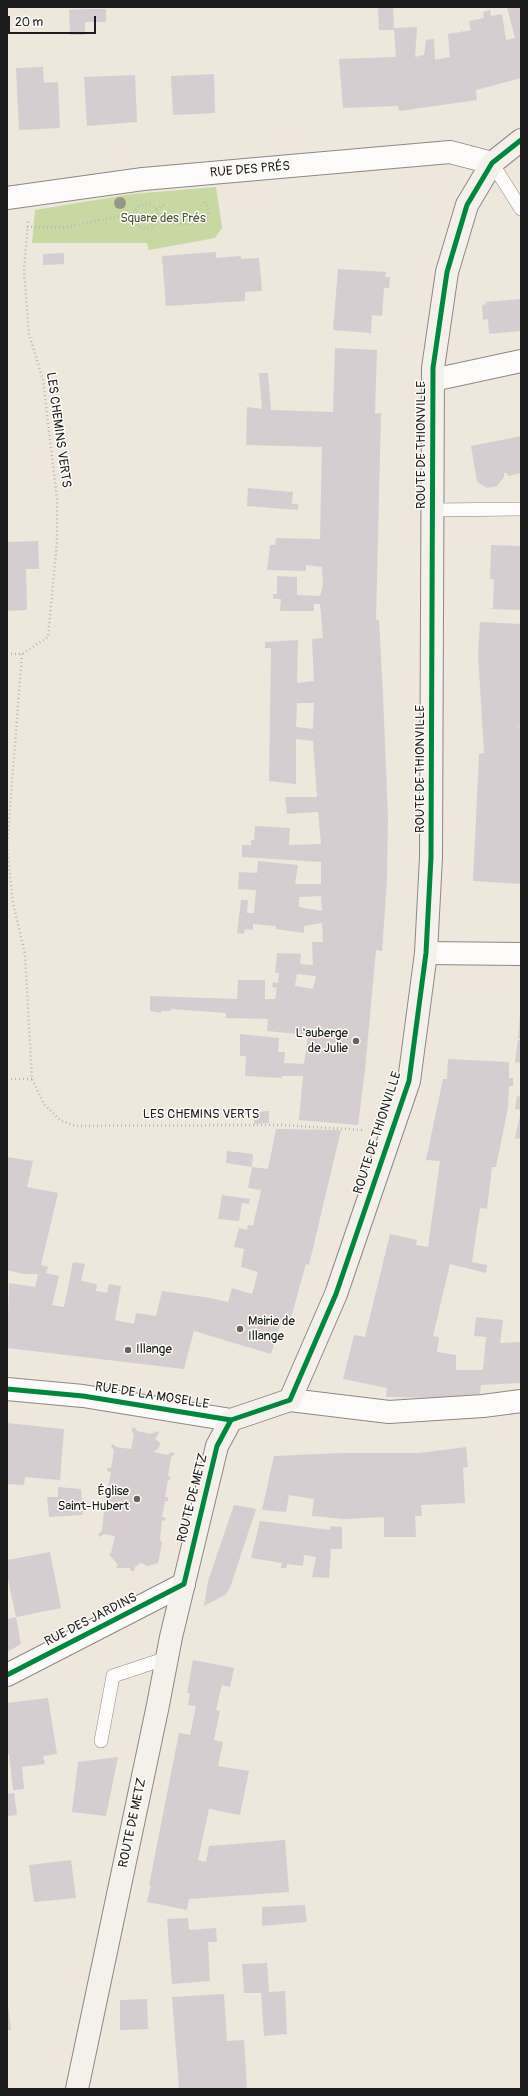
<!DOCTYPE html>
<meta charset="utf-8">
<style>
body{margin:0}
#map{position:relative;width:528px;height:2096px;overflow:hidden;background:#eee7dc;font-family:Pangolin,sans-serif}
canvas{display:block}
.frame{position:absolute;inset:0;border:8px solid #1c1c1c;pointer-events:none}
.scale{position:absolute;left:8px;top:16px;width:88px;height:18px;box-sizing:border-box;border:2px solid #1c1c1c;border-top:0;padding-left:5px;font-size:12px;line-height:14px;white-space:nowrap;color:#1c1c1c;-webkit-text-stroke:3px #fdfcf7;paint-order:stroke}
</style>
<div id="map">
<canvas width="528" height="2096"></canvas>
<div class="frame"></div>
<div class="scale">20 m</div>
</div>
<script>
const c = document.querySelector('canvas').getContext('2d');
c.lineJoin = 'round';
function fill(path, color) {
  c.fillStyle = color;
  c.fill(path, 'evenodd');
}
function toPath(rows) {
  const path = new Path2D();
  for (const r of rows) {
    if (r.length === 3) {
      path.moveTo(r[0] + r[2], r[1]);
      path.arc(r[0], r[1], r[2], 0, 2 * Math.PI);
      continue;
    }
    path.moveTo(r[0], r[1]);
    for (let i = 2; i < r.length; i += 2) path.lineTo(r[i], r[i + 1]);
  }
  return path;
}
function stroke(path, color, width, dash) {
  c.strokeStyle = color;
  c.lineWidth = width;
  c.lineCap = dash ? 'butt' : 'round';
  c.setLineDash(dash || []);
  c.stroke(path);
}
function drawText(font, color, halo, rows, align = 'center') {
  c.font = font + ' Pangolin,sans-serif';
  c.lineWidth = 3;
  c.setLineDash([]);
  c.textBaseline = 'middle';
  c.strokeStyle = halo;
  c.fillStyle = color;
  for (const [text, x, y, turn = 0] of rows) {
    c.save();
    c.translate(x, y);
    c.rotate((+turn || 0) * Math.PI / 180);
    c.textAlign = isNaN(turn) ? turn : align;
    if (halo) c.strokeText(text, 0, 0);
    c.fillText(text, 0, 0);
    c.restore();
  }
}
fill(toPath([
 [216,187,222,228,215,238,149,250,147,243,32,243,35,210,132,194]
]), '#c7d8a3');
fill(toPath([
 [378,7,393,7,394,28,417,27,415,57,424,55,426,40,434,39,435,60,450,57,448,34,461,32,461,30,463,32,471,30,469,21,484,18,483,12,490,10,491,16,502,14,506,40,515,38,507,7,521,7,521,78,476,90,477,100,399,111,398,106,343,108,339,59,396,57,394,30,379,30],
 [86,9,106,9,106,22,85,22,85,35,70,35,69,10],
 [43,67,44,83,58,82,60,128,19,130,16,68],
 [214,74,215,113,173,115,171,76],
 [135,75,137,122,87,126,84,77],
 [216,252,216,258,241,256,241,259,259,258,262,291,245,292,245,301,166,306,162,256],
 [64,253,64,264,43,265,43,254],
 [338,269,386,272,385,277,390,277,389,288,384,288,382,316,372,315,371,333,333,330],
 [521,299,521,331,489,334,488,319,483,320,482,305,486,304,486,302],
 [335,348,377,350,375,414,381,413,376,620,379,620,383,695,388,818,387,879,382,951,376,950,365,1070,358,1125,299,1120,303,1076,282,1076,282,1078,245,1076,246,1056,240,1056,240,1034,279,1038,278,1052,285,1052,284,1063,304,1064,308,1035,267,1031,268,1019,226,1018,226,1013,171,1009,171,1011,161,1011,161,1013,150,1011,150,996,237,999,238,980,265,980,265,999,275,999,277,988,272,987,273,982,278,983,279,973,275,973,277,953,301,954,300,964,313,965,312,942,323,942,322,923,304,926,304,933,276,929,276,926,253,924,253,930,245,929,244,934,237,933,241,900,248,900,247,913,254,913,256,890,238,889,239,872,257,873,258,861,298,865,295,884,321,884,321,862,242,857,242,845,251,845,251,840,254,840,255,826,290,828,289,845,321,844,318,812,287,814,285,797,317,797,313,741,296,739,296,784,269,781,271,648,265,648,265,642,298,640,297,683,314,681,312,639,323,638,320,604,314,604,314,611,280,611,281,599,273,599,273,594,277,594,277,576,297,577,297,595,320,596,323,585,322,567,306,565,306,571,267,570,270,545,275,545,276,538,320,539,322,447,246,445,247,407,262,409,259,373,268,373,271,410,333,412],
 [297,703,314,703,313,729,296,727],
 [321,896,322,911,299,907,299,897],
 [297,974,316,976,313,989,295,986],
 [521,436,521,473,508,476,507,473,504,473,504,477,497,486,487,488,477,482,471,446],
 [248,488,293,492,292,504,298,504,298,510,247,506],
 [38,541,39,569,26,569,27,610,7,611,7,542],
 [491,545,521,546,521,610,489,609,493,608,494,579,490,579],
 [480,622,521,624,521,726,515,727,521,727,521,884,473,881,479,754,484,753,478,654],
 [520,1013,521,1013,521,1039,518,1039],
 [518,1040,521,1040,521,1063,515,1062],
 [448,1059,509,1062,509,1078,513,1078,513,1086,509,1086,508,1108,496,1167,492,1167,487,1209,480,1208,472,1262,487,1265,486,1273,450,1264,433,1336,439,1337,437,1352,456,1355,456,1370,483,1370,486,1337,474,1336,476,1317,503,1320,500,1343,521,1342,521,1383,481,1385,480,1394,436,1398,386,1397,387,1388,343,1379,354,1335,365,1337,390,1234,417,1240,416,1245,428,1247,440,1161,426,1160,443,1079,447,1079],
 [517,1096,521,1097,521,1110,515,1109],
 [269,1111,269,1123,254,1124,254,1112],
 [520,1116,521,1116,521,1139,515,1138],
 [276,1129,341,1130,309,1265,306,1264,290,1321,282,1319,271,1354,194,1331,184,1369,7,1348,9,1283,35,1287,38,1274,23,1274,7,1270,7,1157,33,1161,27,1187,58,1193,41,1265,48,1267,46,1273,59,1276,52,1305,64,1307,73,1262,85,1264,81,1281,97,1284,96,1291,107,1293,109,1284,121,1286,115,1320,134,1324,136,1313,156,1316,162,1291,210,1298,228,1302,232,1288,252,1294,258,1272,241,1267,244,1249,234,1247,239,1228,247,1230,248,1225,253,1226,261,1190,248,1188,252,1167,226,1163,227,1151,253,1154,252,1167,268,1169],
 [222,1195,250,1199,249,1204,242,1203,239,1221,218,1219],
 [7,1423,64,1429,60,1480,25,1477,24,1485,7,1484],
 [134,1427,137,1431,150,1434,158,1431,159,1433,155,1439,160,1443,159,1448,153,1452,168,1455,171,1452,175,1454,171,1457,168,1476,171,1477,170,1480,168,1480,165,1497,168,1497,168,1501,165,1501,162,1517,166,1518,165,1521,162,1520,160,1539,162,1543,158,1563,148,1566,141,1563,135,1567,134,1571,131,1571,130,1568,116,1568,118,1565,109,1554,111,1553,115,1536,104,1534,100,1537,98,1534,102,1531,104,1512,102,1511,102,1510,105,1509,107,1492,104,1491,104,1489,108,1488,111,1472,107,1471,107,1468,111,1468,114,1451,111,1446,113,1444,116,1447,131,1449,134,1434,131,1430],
 [466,1447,468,1467,463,1468,465,1503,421,1505,422,1516,415,1516,416,1537,384,1537,384,1517,344,1519,312,1516,314,1499,289,1495,286,1512,262,1510,274,1456,343,1453,419,1453],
 [58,1487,81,1489,83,1515,49,1517,47,1497,58,1497],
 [234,1505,256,1509,230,1588,225,1595,204,1606,208,1581],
 [260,1521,330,1530,330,1526,342,1527,342,1549,331,1549,329,1578,312,1577,316,1557,304,1555,303,1566,287,1564,286,1568,281,1568,282,1563,251,1558],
 [50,1552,61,1608,16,1617,7,1575,7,1560],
 [16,1617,21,1644,7,1652,7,1619],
 [193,1660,234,1668,230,1687,222,1685,216,1710,220,1711,214,1740,223,1742,218,1766,249,1771,240,1815,209,1809,198,1860,206,1862,209,1846,285,1840,289,1892,189,1899,187,1910,147,1902,151,1885,149,1885,179,1733,190,1735,196,1706,188,1705,190,1693,187,1693],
 [48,1698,57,1754,43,1756,45,1764,22,1767,24,1789,13,1790,9,1754,7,1754,7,1703],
 [118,1757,106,1816,72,1812,78,1762],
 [14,1793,17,1815,7,1816,7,1794],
 [71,1860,76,1898,34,1902,29,1865],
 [305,1905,307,1922,262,1926,262,1907],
 [188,1918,189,1930,216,1928,217,1942,208,1942,210,1981,172,1984,167,1919],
 [267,1963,269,1992,285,1991,287,2034,264,2036,261,1993,244,1993,242,1964],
 [224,1994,227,2041,244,2040,247,2089,179,2089,172,1997],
 [7,1998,11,2030,7,2030],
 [147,1999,148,2029,120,2030,120,2000]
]), '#d6cdd0');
const lane = toPath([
 [492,163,521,209],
 [433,510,521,509],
 [101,1741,113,1676,167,1658]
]);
const street = toPath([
 [7,198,143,179,450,152,492,163],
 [433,380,521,361],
 [426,953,521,954],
 [7,1389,83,1396,231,1420],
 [290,1400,389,1412,483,1406,521,1401],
 [7,1675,184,1584]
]);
const secondary = toPath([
 [77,2089,158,1705,171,1637,217,1446,231,1420,290,1400,336,1294,409,1081,426,953,431,857,433,368,447,272,467,205,492,163,521,140]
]);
stroke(lane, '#8c8883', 14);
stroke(street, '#8c8883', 24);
stroke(secondary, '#8c8883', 24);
stroke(toPath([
 [146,216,12],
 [156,209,164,205],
 [157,220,180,224,192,224,201,222,207,217,209,211,207,205,203,201],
 [27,227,67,227,115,217,134,216],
 [7,654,22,654,48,637,57,542,57,499,43,380,29,334,24,271,28,221],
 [22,654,7,847,13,903,25,954,32,1079,44,1104,60,1120,76,1126,281,1125,364,1130],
 [7,1079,32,1079]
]), '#b9b8b7', 2.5, [1, 3]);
stroke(lane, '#fcfbfa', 13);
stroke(street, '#fcfbfa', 22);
stroke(secondary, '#f4f1eb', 22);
stroke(toPath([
 [7,1389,83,1396,231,1420,290,1400,336,1294,409,1081,426,953,431,857,433,368,447,272,467,205,492,163,521,140],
 [7,1675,184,1584,217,1446,231,1420]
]), '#00873e', 5);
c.fillStyle = '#959983';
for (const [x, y] of [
 [120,203]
]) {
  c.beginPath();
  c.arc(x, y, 6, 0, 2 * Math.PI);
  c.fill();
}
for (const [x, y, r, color] of [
 [356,1041,4,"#66635f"],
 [240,1329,4,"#66635f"],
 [128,1350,4,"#66635f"],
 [137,1499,4,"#66635f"]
]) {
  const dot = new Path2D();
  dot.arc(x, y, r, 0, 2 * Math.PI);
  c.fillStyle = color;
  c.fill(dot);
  stroke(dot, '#fdfcf7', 1.5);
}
drawText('13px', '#1c1c1c', '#fdfcf7', [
 ["RUE DES PRÉS",250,170,-5],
 ["LES CHEMINS VERTS",58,430,82],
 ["ROUTE DE THIONVILLE",422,445,-90],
 ["ROUTE DE THIONVILLE",421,769,-90],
 ["LES CHEMINS VERTS",201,1115],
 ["ROUTE DE THIONVILLE",378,1133,-72],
 ["RUE DE LA MOSELLE",152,1396,9],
 ["ROUTE DE METZ",193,1498,-76],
 ["RUE DES JARDINS",91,1620,-27],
 ["ROUTE DE METZ",133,1823,-78]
]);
drawText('13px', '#4d593b', '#fdfcf7', [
 ["Square des Prés",163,219]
]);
drawText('13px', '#1c1c1c', '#fdfcf7', [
 ["L'auberge",348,1034],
 ["de Julie",348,1049],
 ["Mairie de",248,1322,"left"],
 ["Illange",248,1337,"left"],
 ["Illange",136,1350,"left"],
 ["Église",129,1492],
 ["Saint-Hubert",129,1507]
], 'right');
</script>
